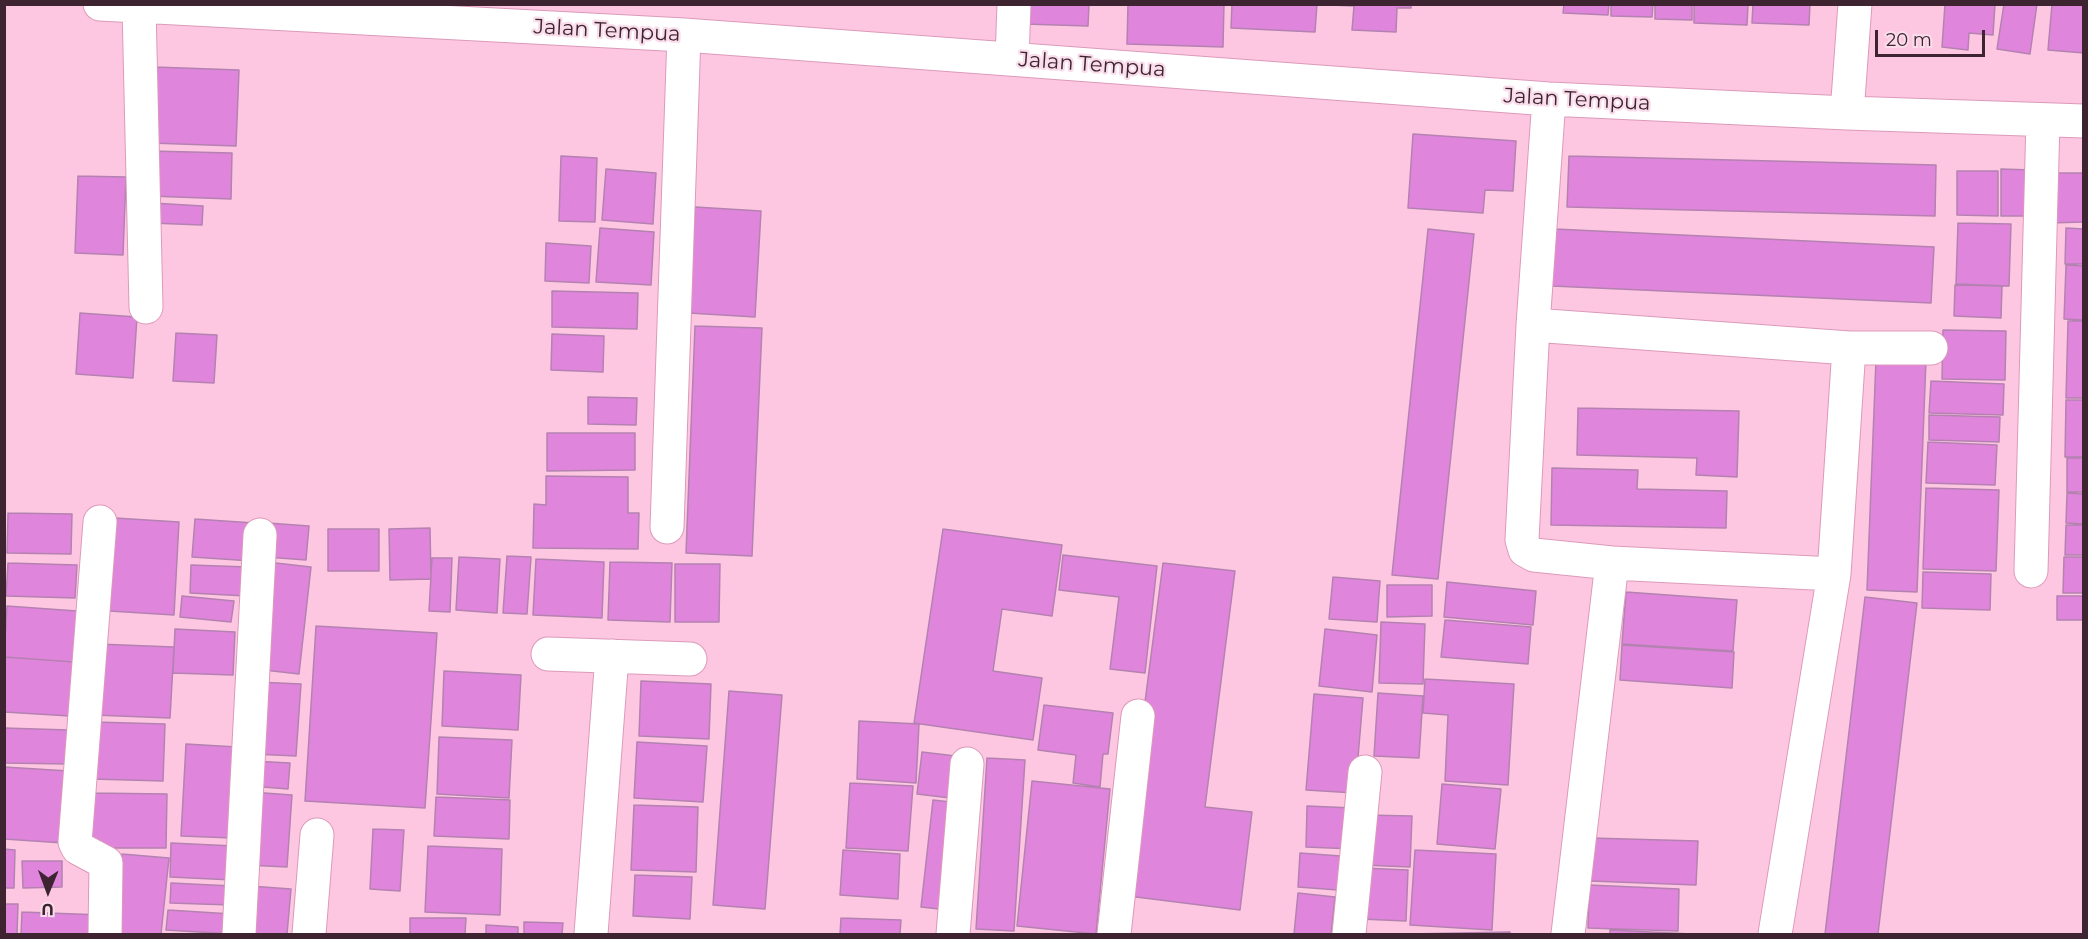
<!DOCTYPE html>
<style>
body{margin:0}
#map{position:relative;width:2088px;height:939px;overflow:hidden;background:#fec7e1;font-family:Montserrat,sans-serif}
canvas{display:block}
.frame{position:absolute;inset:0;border:6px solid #3e2431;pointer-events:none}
.north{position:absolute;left:18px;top:861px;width:60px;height:60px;-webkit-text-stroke:4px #faddea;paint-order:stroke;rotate:181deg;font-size:16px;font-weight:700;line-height:24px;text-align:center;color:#3e2431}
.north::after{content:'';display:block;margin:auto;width:21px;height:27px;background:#3e2431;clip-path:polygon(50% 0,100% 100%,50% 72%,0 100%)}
.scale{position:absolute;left:1875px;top:30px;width:110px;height:27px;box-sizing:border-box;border:3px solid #3e2431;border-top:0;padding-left:8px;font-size:18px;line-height:21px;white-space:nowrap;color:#3e2431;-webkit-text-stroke:4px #faddea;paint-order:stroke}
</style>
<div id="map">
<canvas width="2088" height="939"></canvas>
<div class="frame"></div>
<div class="north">U</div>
<div class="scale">20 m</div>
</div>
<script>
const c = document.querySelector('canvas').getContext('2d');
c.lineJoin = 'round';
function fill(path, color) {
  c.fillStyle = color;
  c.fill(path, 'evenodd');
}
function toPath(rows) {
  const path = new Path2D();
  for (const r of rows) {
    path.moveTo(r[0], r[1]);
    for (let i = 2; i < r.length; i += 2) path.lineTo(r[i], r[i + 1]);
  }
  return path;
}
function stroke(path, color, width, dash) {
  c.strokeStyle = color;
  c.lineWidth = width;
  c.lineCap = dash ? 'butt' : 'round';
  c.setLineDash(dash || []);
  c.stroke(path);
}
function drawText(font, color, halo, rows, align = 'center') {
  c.font = font + ' Montserrat,sans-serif';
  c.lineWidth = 4.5;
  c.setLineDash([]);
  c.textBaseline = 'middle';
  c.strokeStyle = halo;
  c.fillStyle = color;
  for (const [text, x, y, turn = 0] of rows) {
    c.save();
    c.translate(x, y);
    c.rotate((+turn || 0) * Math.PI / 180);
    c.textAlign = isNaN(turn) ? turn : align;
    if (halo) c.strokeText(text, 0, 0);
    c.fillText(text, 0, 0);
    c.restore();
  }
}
const building = toPath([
 [1024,4,1089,4,1088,26,1024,24,1024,4],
 [1128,4,1224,4,1223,47,1127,44,1128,4],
 [1232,4,1317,4,1315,32,1231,28,1232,4],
 [1411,4,1411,8,1397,8,1396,32,1352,30,1354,6,1331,5,1411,4],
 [1564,4,1609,4,1608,15,1563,13,1564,4],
 [1611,4,1653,4,1652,17,1611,16,1611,4],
 [1655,4,1692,4,1692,20,1655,19,1655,4],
 [1694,4,1748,4,1747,25,1694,23,1694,4],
 [1753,4,1810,4,1809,25,1752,23,1753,4],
 [1945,4,1995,4,1993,35,1969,33,1968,50,1942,47,1945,4],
 [2004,4,2037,4,2030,54,1997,49,2004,4],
 [2052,4,2084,4,2084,53,2048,50,2052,4],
 [154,67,239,70,236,146,151,143,154,67],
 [1413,134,1516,141,1513,191,1485,190,1483,213,1408,208,1413,134],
 [150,151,232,153,231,199,149,196,150,151],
 [561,156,597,158,595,222,559,221,561,156],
 [1569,156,1936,165,1935,216,1567,207,1569,156],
 [606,169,656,173,653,224,602,220,606,169],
 [2001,169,2032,170,2032,216,2001,216,2001,169],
 [1957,171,1998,171,1998,216,1957,215,1957,171],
 [2047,173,2084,173,2084,222,2049,223,2047,173],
 [78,176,126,177,123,255,75,253,78,176],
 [152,203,203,206,202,225,151,223,152,203],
 [695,207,761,211,755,317,689,313,695,207],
 [1958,223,2011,224,2009,286,1956,284,1958,223],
 [600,228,654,232,651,285,596,282,600,228],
 [2066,228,2084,229,2084,264,2065,264,2066,228],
 [1428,229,1474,234,1438,579,1392,575,1428,229],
 [1555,229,1934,247,1931,303,1552,286,1555,229],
 [546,243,591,246,589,283,545,281,546,243],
 [2066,265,2084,266,2084,320,2064,319,2066,265],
 [1955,285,2002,286,2001,318,1954,316,1955,285],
 [552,291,638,293,637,329,552,327,552,291],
 [80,313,137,317,133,378,76,374,80,313],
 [2068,321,2084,321,2084,398,2066,398,2068,321],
 [695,326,762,328,752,556,686,553,695,326],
 [1943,330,2006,331,2005,380,1942,379,1943,330],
 [176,333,217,335,214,383,173,381,176,333],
 [552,334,604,336,603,372,551,370,552,334],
 [1876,359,1926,360,1917,592,1867,590,1876,359],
 [1931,381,2004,384,2003,415,1929,413,1931,381],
 [588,397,637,398,636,425,588,424,588,397],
 [2066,400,2084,400,2084,457,2065,457,2066,400],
 [1578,408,1739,411,1737,477,1696,475,1697,458,1577,455,1578,408],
 [1929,415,2000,417,1999,442,1929,440,1929,415],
 [547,433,635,433,635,470,547,471,547,433],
 [1928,442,1997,445,1995,485,1926,483,1928,442],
 [2067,458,2084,458,2084,492,2067,492,2067,458],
 [1552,468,1638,470,1637,489,1727,491,1726,528,1551,525,1552,468],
 [546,476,628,477,628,513,639,513,638,549,533,548,534,504,546,505,546,476],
 [1926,488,1999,490,1996,571,1923,569,1926,488],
 [2067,493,2084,494,2084,524,2066,523,2067,493],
 [8,513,72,514,71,554,7,553,8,513],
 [115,518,179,522,174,615,109,611,115,518],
 [195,519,254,523,252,561,192,557,195,519],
 [268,523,309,526,306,560,266,557,268,523],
 [2066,525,2084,525,2084,555,2065,555,2066,525],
 [430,528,431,579,390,580,389,529,430,528],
 [328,529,379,529,379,571,328,571,328,529],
 [943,529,1062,545,1052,616,1002,609,993,671,1042,678,1033,740,914,723,943,529],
 [1063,555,1157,566,1145,673,1110,669,1119,597,1059,590,1063,555],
 [507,556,531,557,527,614,503,613,507,556],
 [459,557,500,559,497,613,456,610,459,557],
 [2064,557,2084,557,2084,593,2063,593,2064,557],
 [432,558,452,558,450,612,429,611,432,558],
 [536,559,604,562,602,618,533,615,536,559],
 [267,562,311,567,299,674,255,669,267,562],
 [610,562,672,563,670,622,608,620,610,562],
 [8,563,77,565,75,598,6,596,8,563],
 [1163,563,1235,571,1205,807,1252,812,1240,910,1120,895,1163,563],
 [675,564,720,564,719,622,675,622,675,564],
 [191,565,248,567,246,596,190,593,191,565],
 [1923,572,1991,574,1990,610,1922,608,1923,572],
 [1333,577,1380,581,1377,622,1329,619,1333,577],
 [1447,582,1536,591,1533,625,1444,617,1447,582],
 [1387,585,1432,585,1432,616,1387,617,1387,585],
 [1626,592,1737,600,1733,651,1622,644,1626,592],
 [182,596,234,601,231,622,180,617,182,596],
 [2057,596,2084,596,2084,620,2057,620,2057,596],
 [1865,597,1917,603,1878,934,1825,934,1865,597],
 [7,606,77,611,74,662,4,657,7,606],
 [1445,620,1531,627,1528,664,1441,657,1445,620],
 [1381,622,1425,624,1423,684,1379,683,1381,622],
 [316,626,437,633,425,808,305,801,316,626],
 [175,629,235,632,233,675,173,673,175,629],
 [1325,629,1377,635,1372,692,1319,686,1325,629],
 [97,644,174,647,170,718,94,715,97,644],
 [1622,645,1734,652,1732,688,1620,680,1622,645],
 [4,657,74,662,70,716,4,712,4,657],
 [444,671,521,675,518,730,442,726,444,671],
 [1425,679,1514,684,1508,785,1445,781,1448,715,1423,713,1425,679],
 [641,681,711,684,709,739,639,736,641,681],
 [257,682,301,684,296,756,253,754,257,682],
 [729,691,782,695,765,909,713,905,729,691],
 [1378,693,1423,696,1419,758,1374,756,1378,693],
 [1314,694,1363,698,1355,793,1306,790,1314,694],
 [1044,705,1113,713,1108,754,1103,754,1100,787,1073,783,1076,755,1038,750,1044,705],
 [859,721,919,724,916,783,857,779,859,721],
 [94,722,165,724,163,781,92,779,94,722],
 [4,728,69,730,68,764,4,763,4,728],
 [439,737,512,740,509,798,437,794,439,737],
 [637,742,707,746,703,802,634,798,637,742],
 [186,744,237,747,232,838,181,836,186,744],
 [922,752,964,757,959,799,917,794,922,752],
 [987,758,1025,760,1014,931,976,929,987,758],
 [252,761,290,763,288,789,250,786,252,761],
 [4,767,69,771,64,843,4,839,4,767],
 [1032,781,1110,789,1096,934,1017,926,1032,781],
 [850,783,913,786,908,851,846,848,850,783],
 [1442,784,1501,789,1495,849,1437,844,1442,784],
 [251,792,292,795,287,867,246,865,251,792],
 [92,793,167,794,166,848,91,848,92,793],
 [436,797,510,800,509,839,434,836,436,797],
 [933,800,960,803,948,910,921,907,933,800],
 [634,805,698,807,696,872,631,870,634,805],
 [1307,806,1354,808,1353,849,1306,847,1307,806],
 [1365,815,1412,816,1410,867,1363,865,1365,815],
 [373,829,404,830,400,891,370,889,373,829],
 [1591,838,1698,841,1696,885,1590,881,1591,838],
 [171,843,234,846,233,880,170,877,171,843],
 [428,846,502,849,500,915,425,912,428,846],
 [4,849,15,850,14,888,4,888,4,849],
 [843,850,900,854,898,899,840,895,843,850],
 [1415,850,1496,854,1492,930,1410,925,1415,850],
 [1300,853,1354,857,1351,891,1298,887,1300,853],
 [122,854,169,858,161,934,114,934,122,854],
 [22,861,62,861,62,887,23,888,22,861],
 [1362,868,1408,870,1406,921,1360,919,1362,868],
 [635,875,692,877,690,919,633,916,635,875],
 [171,883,232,886,231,905,170,903,171,883],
 [1589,885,1679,889,1678,931,1588,928,1589,885],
 [250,886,291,889,287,934,246,934,250,886],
 [1298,893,1335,897,1331,934,1294,934,1298,893],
 [4,904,18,904,17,934,4,934,4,904],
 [168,910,232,914,231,934,166,930,168,910],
 [22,912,102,915,101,934,21,934,22,912],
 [410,918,466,918,465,934,410,934,410,918],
 [841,918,901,920,900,934,840,934,841,918],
 [524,922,563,923,562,934,524,934,524,922],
 [486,925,518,927,518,934,486,934,486,925],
 [1610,930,1691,934,1610,934,1610,930],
 [1510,932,1510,934,1408,934,1510,932]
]);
fill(building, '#e085dc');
stroke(building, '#b482b1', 1.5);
const minor = toPath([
 [100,4,684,35,1549,99,1847,113,2084,121],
 [139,7,146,307],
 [1012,59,1014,4],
 [1549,99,1533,325,1522,540,1525,550,1534,555,1612,563,1834,574],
 [1847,113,1855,4],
 [1533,325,1849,348,1834,574,1775,934],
 [1849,348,1931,348],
 [100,522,75,842,78,848,106,863,105,934],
 [667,527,684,35],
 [2031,571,2043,120],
 [548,654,690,659],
 [239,934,260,535],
 [309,934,317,835],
 [591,934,612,656],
 [953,934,967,764],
 [1114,934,1138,716],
 [1349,934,1365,772],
 [1568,934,1612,563]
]);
stroke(minor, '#dc9aba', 35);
stroke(minor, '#fff', 33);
drawText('21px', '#3e2431', '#faddea', [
 ["Jalan Tempua",607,31,3],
 ["Jalan Tempua",1092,65,4],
 ["Jalan Tempua",1577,100,3]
]);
</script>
